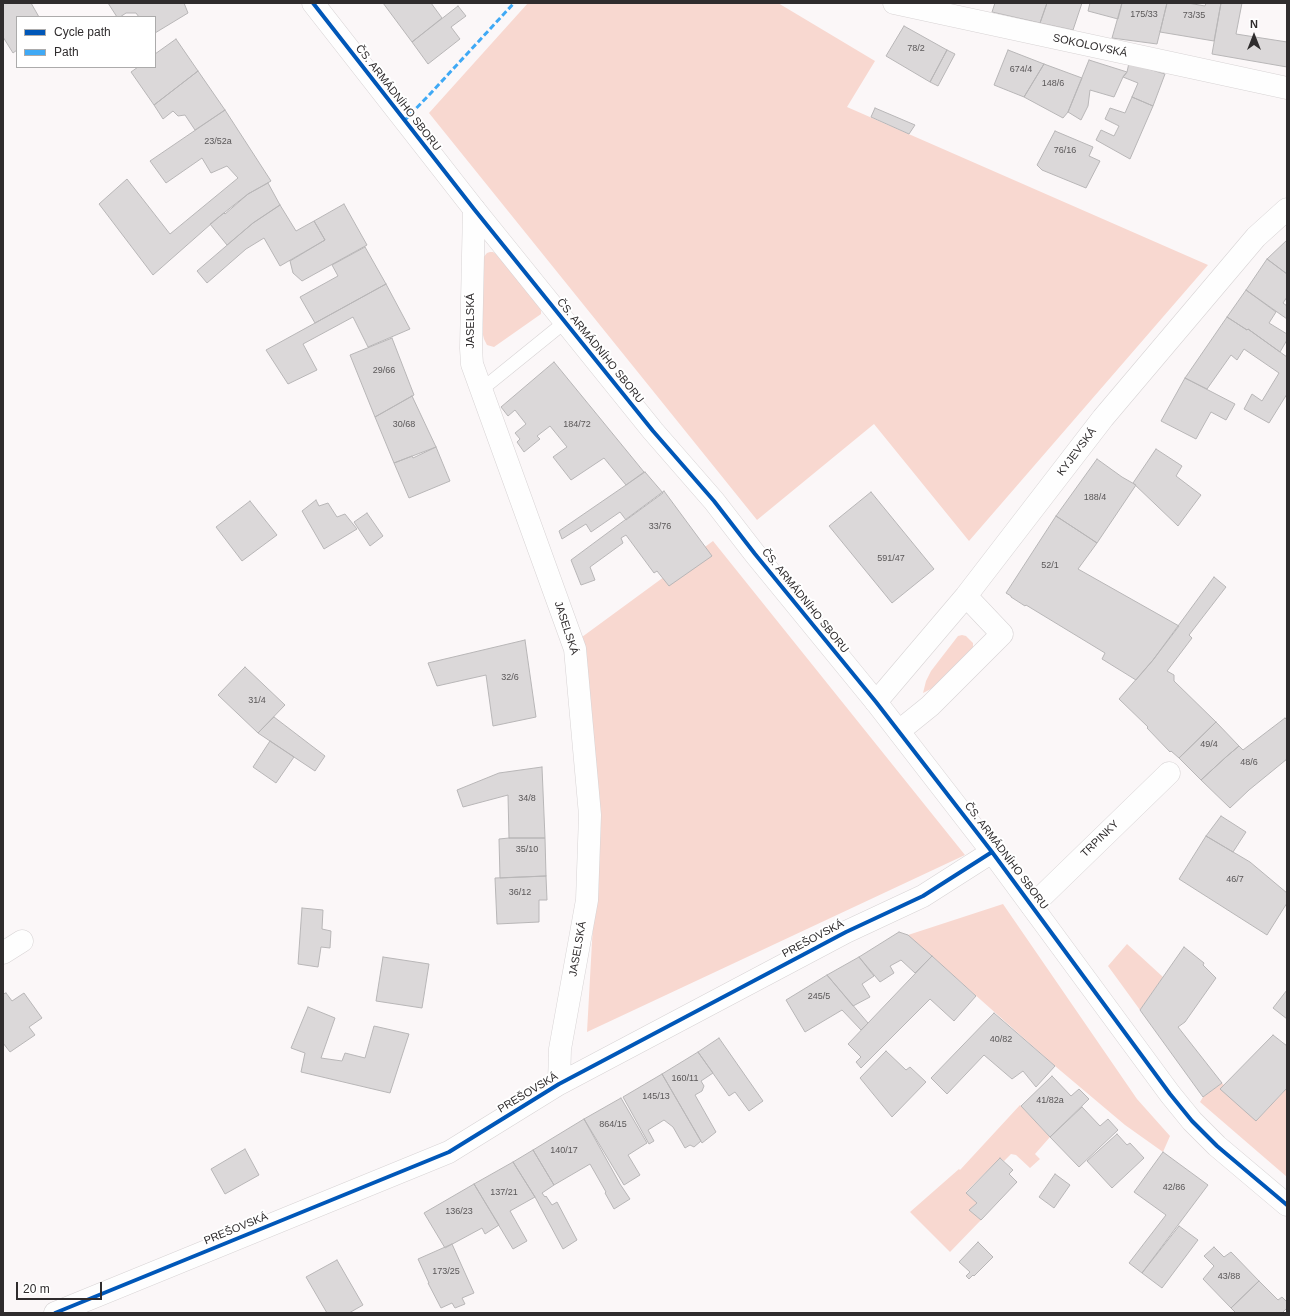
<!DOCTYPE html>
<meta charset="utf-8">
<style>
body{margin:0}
#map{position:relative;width:1290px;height:1316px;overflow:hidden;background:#fbf7f8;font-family:Helvetica,sans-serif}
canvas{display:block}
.frame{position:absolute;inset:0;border:4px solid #2f2c2d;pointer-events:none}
.legend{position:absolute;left:16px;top:16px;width:140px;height:52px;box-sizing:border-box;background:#fff;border:1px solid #acabab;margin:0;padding:5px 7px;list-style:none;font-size:12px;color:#2f2c2d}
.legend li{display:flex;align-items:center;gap:8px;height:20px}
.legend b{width:20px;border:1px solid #acabab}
.north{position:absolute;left:1234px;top:16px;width:40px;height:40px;-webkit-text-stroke:3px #fff;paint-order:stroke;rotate:0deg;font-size:11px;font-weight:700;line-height:16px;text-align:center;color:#2f2c2d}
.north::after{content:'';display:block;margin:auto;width:14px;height:18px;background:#2f2c2d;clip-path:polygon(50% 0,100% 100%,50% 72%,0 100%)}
.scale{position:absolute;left:16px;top:1282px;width:86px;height:18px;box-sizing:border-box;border:2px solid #2f2c2d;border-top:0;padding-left:5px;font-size:12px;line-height:14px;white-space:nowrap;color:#2f2c2d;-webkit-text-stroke:3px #fff;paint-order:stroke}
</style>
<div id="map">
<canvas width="1290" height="1316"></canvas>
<div class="frame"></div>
<ul class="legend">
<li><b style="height:5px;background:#0057b8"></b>Cycle path</li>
<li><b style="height:5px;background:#3fa9f5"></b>Path</li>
</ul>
<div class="north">N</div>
<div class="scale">20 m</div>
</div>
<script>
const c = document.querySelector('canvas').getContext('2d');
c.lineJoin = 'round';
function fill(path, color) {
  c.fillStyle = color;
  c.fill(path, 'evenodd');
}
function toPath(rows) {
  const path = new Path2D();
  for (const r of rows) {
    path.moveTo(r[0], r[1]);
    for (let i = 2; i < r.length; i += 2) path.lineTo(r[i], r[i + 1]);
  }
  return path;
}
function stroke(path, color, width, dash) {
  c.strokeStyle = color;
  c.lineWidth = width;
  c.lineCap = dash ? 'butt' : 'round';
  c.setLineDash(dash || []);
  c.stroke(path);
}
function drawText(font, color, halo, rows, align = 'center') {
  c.font = font + ' Helvetica,sans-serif';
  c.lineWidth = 4;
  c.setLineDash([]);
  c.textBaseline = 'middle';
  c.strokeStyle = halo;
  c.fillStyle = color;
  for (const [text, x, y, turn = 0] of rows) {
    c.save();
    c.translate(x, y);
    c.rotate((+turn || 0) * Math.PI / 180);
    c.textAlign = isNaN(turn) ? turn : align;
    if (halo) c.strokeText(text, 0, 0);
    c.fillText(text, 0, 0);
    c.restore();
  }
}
fill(toPath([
 [528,3,778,3,875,61,847,107,1208,265,969,541,874,424,757,520,429,113],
 [490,252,493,252,499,256,538,303,541,311,541,314,494,347,487,345,484,339,483,335,482,259,487,253],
 [713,541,965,855,587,1032,599,816,582,637],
 [962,635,966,636,973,643,973,647,962,664,939,685,923,693,926,681,931,671,958,636],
 [1003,904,1137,1099,1170,1136,1163,1152,1125,1125,1055,1066,908,935],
 [1127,944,1163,977,1140,1010,1108,966],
 [1222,1083,1257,1120,1287,1088,1287,1177,1200,1102,1203,1097],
 [1020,1105,1050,1137,1035,1154,1040,1159,1030,1168,1016,1155,1011,1154,1004,1161,1000,1158,966,1192,977,1203,970,1210,981,1220,950,1252,910,1212,959,1169,960,1170]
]), '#f8d8d0');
const building = toPath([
 [3,3,31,3,39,17,17,17,17,50,13,53,3,37,3,3],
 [108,3,184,3,188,13,155,33,155,17,139,17,136,13,126,13,120,17,117,17,108,3],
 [383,3,431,3,442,18,412,42,383,3],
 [995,3,1047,3,1040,23,992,12,995,3],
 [1047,3,1082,3,1073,30,1040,23,1047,3],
 [1090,3,1122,3,1118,19,1088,11,1090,3],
 [1122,3,1167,3,1157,44,1112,38,1122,3],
 [1167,3,1188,3,1205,6,1206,3,1221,3,1214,41,1160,32,1167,3],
 [1221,3,1242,3,1236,34,1287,42,1287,67,1212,54,1221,3],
 [458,6,466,16,451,27,460,39,428,64,412,42,458,6],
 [904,26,947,50,930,82,886,56,904,26],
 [176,39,198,71,154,105,131,72,138,67,155,67,155,54,176,39],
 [947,50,955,54,938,86,930,82,947,50],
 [1008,50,1044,64,1024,97,994,85,1008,50],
 [1089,60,1127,72,1123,77,1114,97,1090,90,1088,106,1081,120,1068,112,1089,60],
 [1129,63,1165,74,1153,106,1132,97,1138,83,1123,77,1127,72,1129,63],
 [1044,64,1082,78,1068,112,1063,118,1024,97,1044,64],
 [198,71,225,110,195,130,185,115,178,116,173,111,163,119,154,105,198,71],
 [1132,97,1153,106,1130,159,1096,140,1101,130,1114,136,1119,126,1105,119,1110,108,1125,113,1132,97],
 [875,108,915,125,909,134,871,117,875,108],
 [225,110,271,181,248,194,220,216,153,275,99,204,127,179,170,234,238,178,227,166,211,173,202,158,166,183,150,161,225,110],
 [1055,131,1093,147,1089,156,1100,161,1086,188,1042,170,1037,165,1055,131],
 [268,183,280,205,253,223,227,245,210,224,224,213,225,214,248,194,268,183],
 [344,204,367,245,302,281,293,273,290,261,325,240,314,221,344,204],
 [280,205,296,231,314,221,325,240,280,266,264,238,246,249,207,283,197,271,253,223,280,205],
 [1287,240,1287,274,1267,259,1287,240],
 [365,247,386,284,315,323,300,297,338,276,332,265,365,247],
 [1267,259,1287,274,1287,297,1283,303,1287,306,1287,319,1246,290,1267,259],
 [386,284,410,329,368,347,353,317,303,344,317,370,288,384,266,350,386,284],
 [1246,290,1276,312,1269,323,1287,334,1287,340,1280,352,1248,329,1247,330,1227,317,1246,290],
 [1227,317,1247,330,1248,329,1287,357,1287,394,1269,423,1244,409,1252,394,1262,401,1279,373,1244,349,1237,360,1231,355,1207,389,1185,378,1227,317],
 [392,338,414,395,375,417,350,355,392,338],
 [554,362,644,472,626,485,604,458,571,480,553,457,567,447,550,426,537,436,540,439,524,452,517,442,520,439,515,433,526,424,515,410,508,416,501,407,554,362],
 [1185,378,1235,404,1226,420,1211,412,1196,439,1161,421,1185,378],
 [412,396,436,447,394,463,375,417,412,396],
 [436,447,450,481,409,498,394,463,412,456,413,458,436,447],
 [1156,449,1182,466,1176,476,1201,495,1178,526,1133,483,1156,449],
 [1097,459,1122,477,1136,485,1097,543,1088,537,1056,516,1097,459],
 [645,472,663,493,626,520,620,512,591,532,586,524,562,539,559,531,645,472],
 [664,491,712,556,669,586,657,571,654,573,626,535,621,538,623,543,590,567,595,580,581,585,571,560,664,491],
 [871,492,934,569,892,603,829,526,871,492],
 [316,500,319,506,328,503,337,517,345,514,357,529,324,549,302,511,316,500],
 [250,501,277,535,242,561,216,527,250,501],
 [367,513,383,536,370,546,354,522,367,513],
 [1056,516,1088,537,1097,543,1078,569,1179,626,1153,660,1136,680,1102,659,1105,653,1026,605,1025,606,1011,597,1011,596,1006,593,1056,516],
 [1214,577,1226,587,1189,635,1192,638,1167,671,1174,675,1174,681,1216,722,1179,758,1171,751,1170,752,1147,728,1148,727,1119,699,1153,660,1214,577],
 [525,640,536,717,493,726,486,675,437,686,428,663,525,640],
 [245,667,285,705,258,733,218,695,245,667],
 [274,717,325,756,315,771,258,733,274,717],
 [1285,718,1287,720,1287,759,1249,790,1230,808,1201,780,1226,757,1239,746,1243,750,1285,718],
 [1216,722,1239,746,1226,757,1201,780,1179,758,1216,722],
 [270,741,294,757,276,783,253,767,270,741],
 [542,767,545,838,509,838,508,795,463,807,457,790,499,773,542,767],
 [1221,816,1246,832,1233,852,1206,836,1221,816],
 [1206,836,1250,862,1287,893,1287,903,1267,935,1179,879,1206,836],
 [509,838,545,838,546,876,500,878,499,839,509,838],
 [546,876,547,900,539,900,539,922,497,924,495,878,546,876],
 [302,908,323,910,322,929,331,931,330,948,321,947,318,967,298,964,302,908],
 [899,932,908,935,932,956,915,973,901,960,890,966,894,973,880,982,859,957,899,932],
 [1184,947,1204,963,1203,965,1216,978,1185,1022,1178,1027,1222,1083,1203,1097,1140,1010,1184,947],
 [932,956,976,996,954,1021,930,999,861,1068,856,1062,861,1057,848,1044,932,956],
 [383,957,429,964,422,1008,376,1001,383,957],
 [859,957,874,976,862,984,870,997,853,1006,827,975,859,957],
 [827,975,868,1023,861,1030,842,1010,805,1032,786,1000,827,975],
 [1287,990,1287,1019,1273,1008,1287,990],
 [6,993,12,1001,24,993,42,1018,29,1027,35,1035,10,1052,3,1043,3,994,6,993],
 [308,1007,335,1018,321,1058,342,1061,345,1053,365,1058,374,1026,409,1034,390,1093,301,1072,305,1053,291,1048,308,1007],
 [994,1013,1055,1066,1036,1087,1023,1071,1012,1079,984,1055,947,1094,931,1078,994,1013],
 [1273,1035,1287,1046,1287,1088,1256,1121,1220,1089,1273,1035],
 [719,1038,763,1101,749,1111,735,1092,729,1096,698,1052,719,1038],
 [886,1051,906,1070,910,1067,926,1082,892,1117,860,1078,886,1051],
 [698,1052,713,1073,701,1081,704,1086,702,1091,695,1095,716,1132,702,1143,662,1074,698,1052],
 [662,1074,701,1141,694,1147,690,1145,685,1148,673,1127,664,1120,648,1130,654,1141,649,1144,623,1097,662,1074],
 [1052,1076,1071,1096,1079,1089,1089,1099,1050,1137,1021,1106,1052,1076],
 [621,1098,647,1143,628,1155,640,1175,624,1185,584,1119,621,1098],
 [1082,1107,1100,1126,1108,1119,1118,1130,1079,1167,1050,1137,1082,1107],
 [584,1119,620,1184,630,1199,614,1209,605,1193,606,1192,590,1164,554,1185,533,1150,584,1119],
 [1117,1134,1127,1145,1130,1143,1144,1158,1112,1188,1087,1161,1117,1134],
 [245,1149,259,1175,225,1194,211,1169,245,1149],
 [533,1150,554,1185,542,1193,545,1197,546,1196,552,1205,557,1202,577,1240,563,1249,535,1197,513,1162,533,1150],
 [1163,1152,1208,1185,1142,1273,1129,1263,1166,1215,1134,1192,1163,1152],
 [1000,1158,1013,1170,1009,1174,1017,1182,981,1220,969,1210,977,1203,966,1193,1000,1158],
 [513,1162,535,1197,510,1211,527,1241,513,1249,474,1184,513,1162],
 [1055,1174,1070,1185,1054,1208,1039,1197,1055,1174],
 [474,1184,499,1225,485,1234,482,1228,445,1248,424,1213,474,1184],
 [1179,1226,1198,1240,1162,1288,1142,1273,1179,1226],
 [978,1242,993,1257,974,1276,973,1275,969,1279,966,1276,970,1272,959,1262,978,1242],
 [452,1244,474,1293,462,1298,465,1304,455,1308,452,1303,441,1308,428,1283,429,1283,418,1259,452,1244],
 [1214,1247,1224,1257,1231,1252,1259,1281,1231,1308,1203,1279,1214,1266,1204,1256,1214,1247],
 [337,1260,363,1305,349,1313,327,1313,306,1277,337,1260],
 [1259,1281,1278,1300,1282,1297,1287,1302,1287,1308,1282,1313,1236,1313,1231,1308,1259,1281]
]);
fill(building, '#dbd8d9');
stroke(building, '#b8b6b7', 1);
const lane = toPath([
 [481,390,565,322]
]);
const street = toPath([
 [894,3,1287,88],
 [474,209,471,348,472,364,575,649,590,815,587,900,560,1049,559,1084],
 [876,702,966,596,1103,418,1256,237,1287,209],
 [899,731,930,706,1002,634,966,596],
 [1032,906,1169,773],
 [3,953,22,941],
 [55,1313,449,1152,559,1084,846,932,923,896,992,852]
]);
const secondary = toPath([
 [313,3,474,209,653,431,714,501,755,554,876,702,992,852,1170,1094,1192,1121,1217,1146,1287,1205]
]);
stroke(lane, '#d7d3d4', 14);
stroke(street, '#d7d3d4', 23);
stroke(secondary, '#d7d3d4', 23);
stroke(lane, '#fefefe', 13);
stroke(street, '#fefefe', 22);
stroke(secondary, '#fefefe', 22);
stroke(toPath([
 [404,121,430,94,514,3]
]), '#3fa9f5', 3, [6, 3]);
stroke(toPath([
 [313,3,474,209,653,431,714,501,755,554,876,702,992,852,1170,1094,1192,1121,1217,1146,1287,1205],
 [55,1313,449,1152,559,1084,846,932,923,896,992,852]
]), '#0057b8', 4);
drawText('9px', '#5a5758', null, [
 ["175/33",1144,15],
 ["73/35",1194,16],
 ["78/2",916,49],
 ["674/4",1021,70],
 ["148/6",1053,84],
 ["23/52a",218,142],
 ["76/16",1065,151],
 ["29/66",384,371],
 ["30/68",404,425],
 ["184/72",577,425],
 ["188/4",1095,498],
 ["33/76",660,527],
 ["591/47",891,559],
 ["52/1",1050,566],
 ["32/6",510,678],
 ["31/4",257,701],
 ["49/4",1209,745],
 ["48/6",1249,763],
 ["34/8",527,799],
 ["35/10",527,850],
 ["46/7",1235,880],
 ["36/12",520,893],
 ["245/5",819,997],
 ["40/82",1001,1040],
 ["160/11",685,1079],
 ["145/13",656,1097],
 ["41/82a",1050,1101],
 ["864/15",613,1125],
 ["140/17",564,1151],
 ["42/86",1174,1188],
 ["137/21",504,1193],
 ["136/23",459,1212],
 ["173/25",446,1272],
 ["43/88",1229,1277]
]);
drawText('11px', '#2f2c2d', '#fff', [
 ["SOKOLOVSKÁ",1090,46,12],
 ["ČS. ARMÁDNÍHO SBORU",398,98,52],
 ["JASELSKÁ",471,321,-90],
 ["ČS. ARMÁDNÍHO SBORU",600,351,51],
 ["KYJEVSKÁ",1077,452,-53],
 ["ČS. ARMÁDNÍHO SBORU",805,601,51],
 ["JASELSKÁ",566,628,72],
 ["TRPINKY",1100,839,-44],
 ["ČS. ARMÁDNÍHO SBORU",1006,856,53],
 ["PREŠOVSKÁ",813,939,-28],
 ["JASELSKÁ",578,949,-80],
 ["PREŠOVSKÁ",528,1093,-31],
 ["PREŠOVSKÁ",236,1229,-22]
]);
</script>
